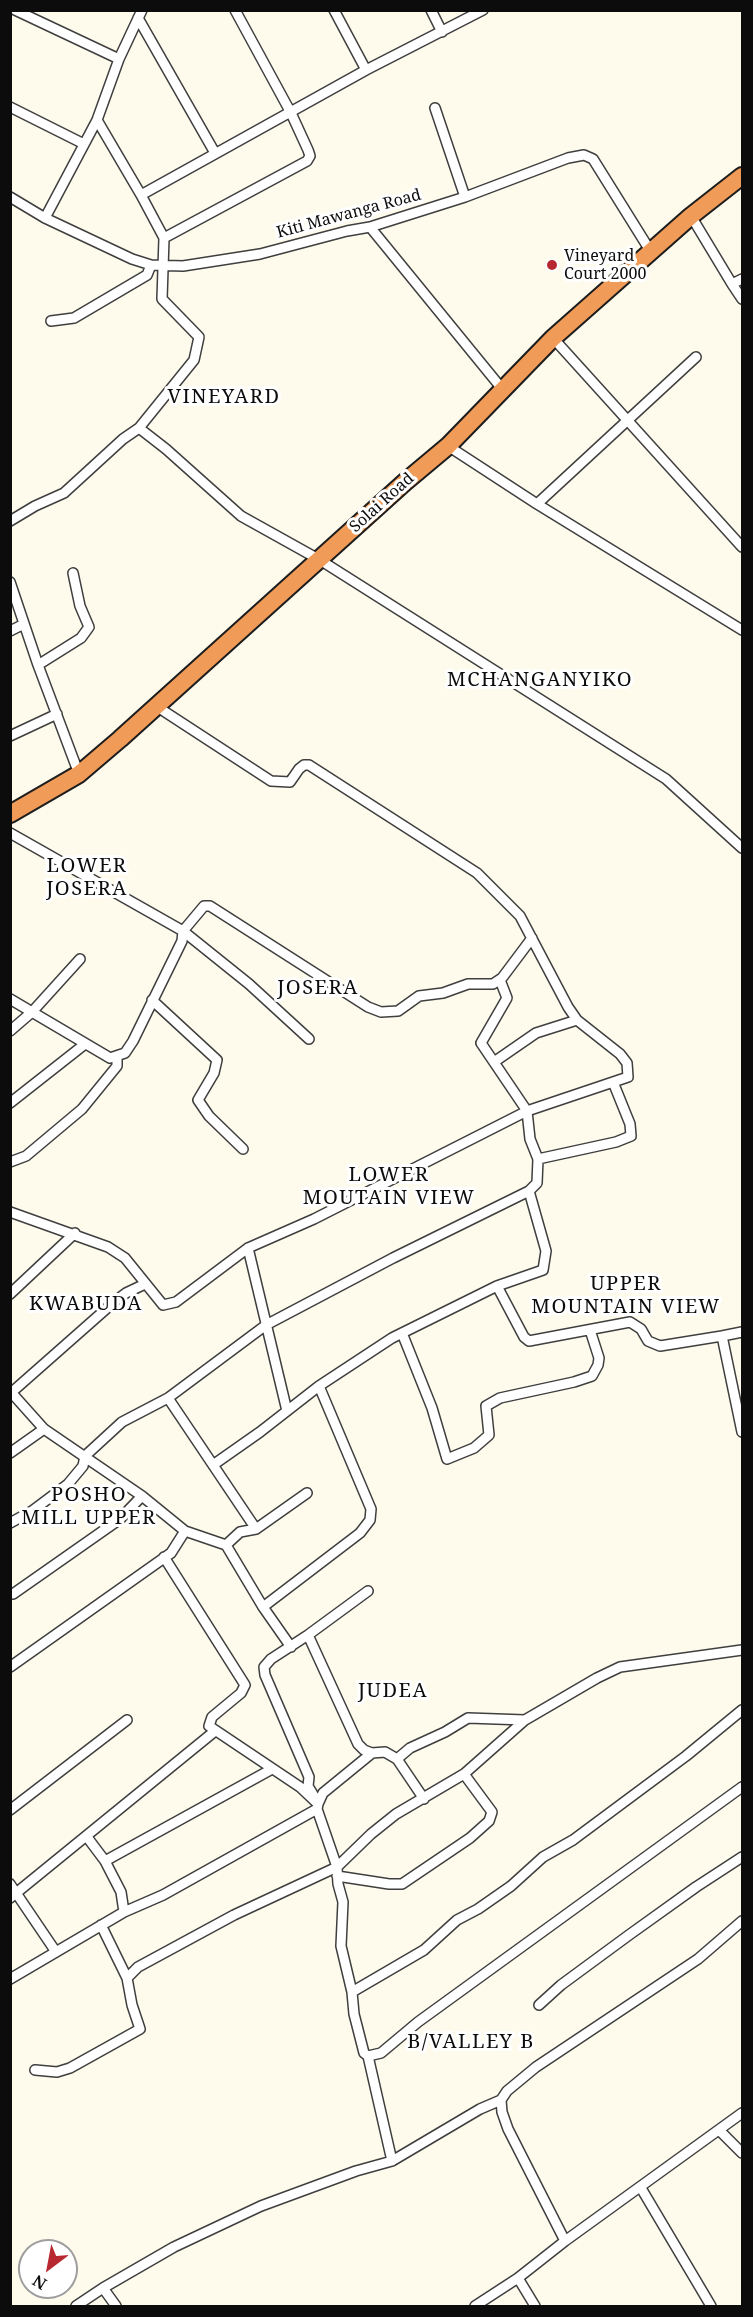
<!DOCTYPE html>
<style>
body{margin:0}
#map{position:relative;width:753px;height:2317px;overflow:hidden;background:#fefbec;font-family:"Noto Serif",serif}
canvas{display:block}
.frame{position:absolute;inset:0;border:12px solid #0c0c0c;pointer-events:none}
.north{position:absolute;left:18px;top:2239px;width:60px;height:60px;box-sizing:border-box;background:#fff;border:2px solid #9e9e9e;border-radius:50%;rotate:212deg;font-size:16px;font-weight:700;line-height:24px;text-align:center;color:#0c0c0c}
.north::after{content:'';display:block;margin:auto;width:21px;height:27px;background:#b82831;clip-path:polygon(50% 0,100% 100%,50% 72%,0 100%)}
</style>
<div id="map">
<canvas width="753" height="2317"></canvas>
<div class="frame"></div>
<div class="north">N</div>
</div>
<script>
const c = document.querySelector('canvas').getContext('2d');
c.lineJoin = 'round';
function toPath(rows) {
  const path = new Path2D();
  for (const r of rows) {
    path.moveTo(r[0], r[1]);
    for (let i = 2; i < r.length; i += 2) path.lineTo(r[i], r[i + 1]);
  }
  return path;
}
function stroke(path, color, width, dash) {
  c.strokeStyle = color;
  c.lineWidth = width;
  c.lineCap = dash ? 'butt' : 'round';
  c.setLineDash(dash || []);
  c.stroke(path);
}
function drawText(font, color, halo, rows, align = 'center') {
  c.font = font + ' "Noto Serif",serif';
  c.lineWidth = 6;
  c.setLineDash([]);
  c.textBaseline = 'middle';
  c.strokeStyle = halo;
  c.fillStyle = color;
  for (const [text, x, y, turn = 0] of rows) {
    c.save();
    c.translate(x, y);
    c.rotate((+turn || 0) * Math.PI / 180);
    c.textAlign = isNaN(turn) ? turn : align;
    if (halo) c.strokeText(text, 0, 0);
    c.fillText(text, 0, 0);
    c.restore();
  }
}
const street = toPath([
 [15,10,119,59],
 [334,10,366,70],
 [431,10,442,32],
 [138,18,215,153],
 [10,107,84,144],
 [435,108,465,197],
 [97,120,141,195,164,238,307,161,310,156,308,150,291,113,235,10],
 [141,195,366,70,483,10],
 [10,197,45,218,132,259,151,265,183,266,260,254,347,231,370,227,465,197,568,158,584,155,593,159,651,252],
 [691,216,732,284,742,279],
 [45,218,97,120,119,59,142,10],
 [370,227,503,390],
 [732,284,742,299],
 [51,321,74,318,147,275,151,265],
 [553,338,742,547],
 [139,428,194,360,199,337,162,299,164,238],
 [448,446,537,504,742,630],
 [537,504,696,357],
 [10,521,35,506,64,493,123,439,139,428,166,449,241,516,320,560,666,779,742,848],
 [10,582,38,665,79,774],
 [10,631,24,624],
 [38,665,81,638,89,627,80,606,73,573],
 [10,736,57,714],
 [10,833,183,931,249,984,309,1039],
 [10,999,110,1058,125,1053,133,1041,182,941,183,931,204,906,210,906,368,1007,381,1012,398,1011,419,996,443,993,468,984,493,984,502,978,532,938],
 [152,1000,217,1060,214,1073,198,1100,209,1116,243,1149],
 [10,1031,32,1012,80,959],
 [494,1062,536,1033,577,1020],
 [10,1103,85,1044],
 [538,1159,616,1142,631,1136,630,1124,613,1082],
 [10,1162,26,1156,82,1109,117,1066,117,1057],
 [10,1212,108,1247,125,1258,163,1305,176,1302,248,1248,314,1219,527,1111,481,1043,507,998,500,980],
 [248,1248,287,1411],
 [497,1286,524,1337,529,1341,630,1322,641,1329,648,1341,660,1346,722,1336,742,1432],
 [10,1294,75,1233],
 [402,1333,432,1408,447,1459,474,1448,489,1435,486,1406,500,1398,574,1382,592,1376,598,1365,599,1358,590,1330],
 [722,1336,742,1332],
 [10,1391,44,1429,142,1496,185,1531,226,1545,263,1607,291,1647],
 [12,1392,114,1302,126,1293,145,1284],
 [168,1398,256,1529],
 [10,1453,44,1429],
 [213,1465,260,1432,319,1386,392,1338,497,1286,543,1270,546,1251,529,1191],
 [10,1523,32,1511,68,1484,83,1466,85,1456,122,1422,168,1398,266,1325,393,1258,529,1191,537,1183,538,1159,530,1139,527,1111,628,1077,627,1063,620,1054,577,1020,568,1007,520,916,477,873,309,765,304,765,299,769,290,782,271,781,156,706],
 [226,1545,240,1532,256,1529,307,1493],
 [164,1557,245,1685,241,1693,212,1717,209,1726,300,1787,318,1804,317,1809,337,1867,338,1884,343,1902,341,1946,352,1992,354,2014,364,2053,368,2056,381,2053,418,2022,742,1787],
 [13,1594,120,1519,142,1496],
 [263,1607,360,1533,370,1520,371,1509,319,1386],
 [308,1635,358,1744,364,1750,372,1753,385,1752,397,1759,424,1799],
 [10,1667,171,1553,185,1531],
 [397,1759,410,1748,445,1732,468,1718,525,1720],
 [314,1796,308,1786,309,1777,265,1675,264,1667,271,1659,308,1635,368,1591],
 [318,1804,323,1793,372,1753],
 [10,1810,127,1720],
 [87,1837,105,1861,121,1892,124,1912],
 [105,1861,272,1769],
 [337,1876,389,1884,402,1884,470,1838,489,1821,492,1812,464,1774],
 [10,1884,56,1952],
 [10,1898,215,1731],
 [127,1978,138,1967,234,1915,337,1867,371,1834,396,1814,464,1774,525,1720,597,1678,620,1667,742,1650],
 [10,1979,124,1912,163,1895,317,1809],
 [352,1992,424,1950,457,1920,478,1909,511,1886,543,1857,573,1840,686,1756,742,1710],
 [539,2005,561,1985,629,1935,696,1887,742,1857],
 [368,2056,392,2161],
 [35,2070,57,2072,70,2068,140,2029,132,2005,127,1978,101,1925],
 [720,2131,742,2153],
 [641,2188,711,2306],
 [565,2241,508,2129,502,2112,501,2100,507,2091,536,2067,698,1959,742,1921],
 [518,2278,535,2306],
 [103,2288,116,2306],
 [76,2306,103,2288,174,2247,261,2206,356,2171,392,2161,480,2109,501,2100],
 [475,2306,518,2278,565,2241,742,2113]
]);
const highway = toPath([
 [10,814,79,774,120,739,405,482,448,446,553,338,691,216,742,176]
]);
stroke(street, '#3f3f3f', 12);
stroke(highway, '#1d1d1d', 20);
stroke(street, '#fff', 9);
stroke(highway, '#f09b58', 16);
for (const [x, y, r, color] of [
 [552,265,6,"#b82831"]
]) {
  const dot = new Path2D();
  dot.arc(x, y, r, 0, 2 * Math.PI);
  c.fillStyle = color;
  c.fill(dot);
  stroke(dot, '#fff', 2);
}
drawText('16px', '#0c0c0c', '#fff', [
 ["Kiti Mawanga Road",349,214,-15],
 ["Solai Road",382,503,-42]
]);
drawText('16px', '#0c0c0c', '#fff', [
 ["Vineyard",564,256],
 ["Court 2000",564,274]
], 'left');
c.letterSpacing = '1.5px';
drawText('20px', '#0c0c0c', '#fff', [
 ["VINEYARD",224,397],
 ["MCHANGANYIKO",540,680],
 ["LOWER",87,866],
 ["JOSERA",87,889],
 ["JOSERA",318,988],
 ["LOWER",389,1175],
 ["MOUTAIN VIEW",389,1198],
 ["UPPER",626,1284],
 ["MOUNTAIN VIEW",626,1307],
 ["KWABUDA",86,1304],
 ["POSHO",89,1495],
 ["MILL UPPER",89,1518],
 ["JUDEA",393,1691],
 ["B/VALLEY B",471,2042]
]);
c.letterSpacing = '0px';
</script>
